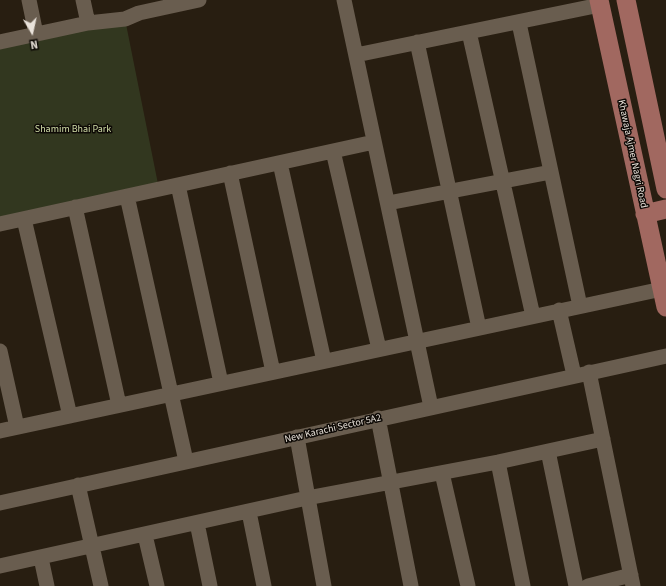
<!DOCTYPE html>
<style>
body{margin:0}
#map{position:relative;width:666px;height:586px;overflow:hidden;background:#281e11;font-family:"Source Sans 3",sans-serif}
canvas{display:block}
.north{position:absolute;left:12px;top:12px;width:40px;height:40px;-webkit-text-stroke:3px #0d0905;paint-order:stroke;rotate:171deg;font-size:11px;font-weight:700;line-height:16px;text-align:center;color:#e9e2da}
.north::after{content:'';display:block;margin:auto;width:14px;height:18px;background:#e9e2da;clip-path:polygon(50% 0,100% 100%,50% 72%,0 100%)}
</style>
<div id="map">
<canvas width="666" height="586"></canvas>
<div class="north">N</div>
</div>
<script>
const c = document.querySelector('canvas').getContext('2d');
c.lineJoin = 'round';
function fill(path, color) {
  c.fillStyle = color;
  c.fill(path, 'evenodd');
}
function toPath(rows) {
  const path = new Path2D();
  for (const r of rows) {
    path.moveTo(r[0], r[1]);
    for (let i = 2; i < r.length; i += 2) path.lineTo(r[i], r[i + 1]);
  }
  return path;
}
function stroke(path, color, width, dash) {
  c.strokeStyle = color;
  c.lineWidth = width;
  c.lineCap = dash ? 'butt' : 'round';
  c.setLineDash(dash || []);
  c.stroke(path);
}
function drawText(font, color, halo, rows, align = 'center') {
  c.font = font + ' "Source Sans 3",sans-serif';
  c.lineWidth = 3;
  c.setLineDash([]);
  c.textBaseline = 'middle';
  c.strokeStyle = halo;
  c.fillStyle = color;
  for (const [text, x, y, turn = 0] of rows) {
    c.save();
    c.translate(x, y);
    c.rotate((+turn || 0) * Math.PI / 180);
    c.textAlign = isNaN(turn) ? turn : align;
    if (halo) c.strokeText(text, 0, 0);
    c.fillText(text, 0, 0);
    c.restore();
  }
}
fill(toPath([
 [125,19,159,189,0,221,0,44]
]), '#32371f');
stroke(toPath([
 [29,0,36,34],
 [83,0,88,23],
 [344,0,431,407],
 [519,23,580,306],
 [469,32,533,316],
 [0,42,88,23,125,19,139,13,199,0],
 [417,42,479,328],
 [356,55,600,5],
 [333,151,379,349],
 [280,163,324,361],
 [230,173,273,372],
 [178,185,221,383],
 [127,196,186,461],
 [388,203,551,172],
 [75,207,119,405],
 [24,219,70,416],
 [0,224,374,142],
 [559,310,574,375],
 [0,351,17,427],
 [589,372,633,586],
 [378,418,411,586],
 [0,431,662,289],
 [297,437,324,586],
 [548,451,576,586],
 [498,462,523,586],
 [442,473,468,586],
 [78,485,101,586],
 [0,503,666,356],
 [249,512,264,586],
 [197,523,210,586],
 [145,535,157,586],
 [41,558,47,586],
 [0,566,307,498,498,462,603,439],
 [588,586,631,575]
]), '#695d4f', 15);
stroke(toPath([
 [599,0,666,307],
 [626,0,666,189],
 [645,214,666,209]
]), '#a16860', 19);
drawText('10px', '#d2dea9', '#0d0905', [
 ["Shamim Bhai Park",73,130]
]);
drawText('10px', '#e9e2da', '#0d0905', [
 ["Khawaja Ajmer Nagri Road",632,154,78],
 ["New Karachi Sector 5A2",333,429,-13]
]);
</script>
